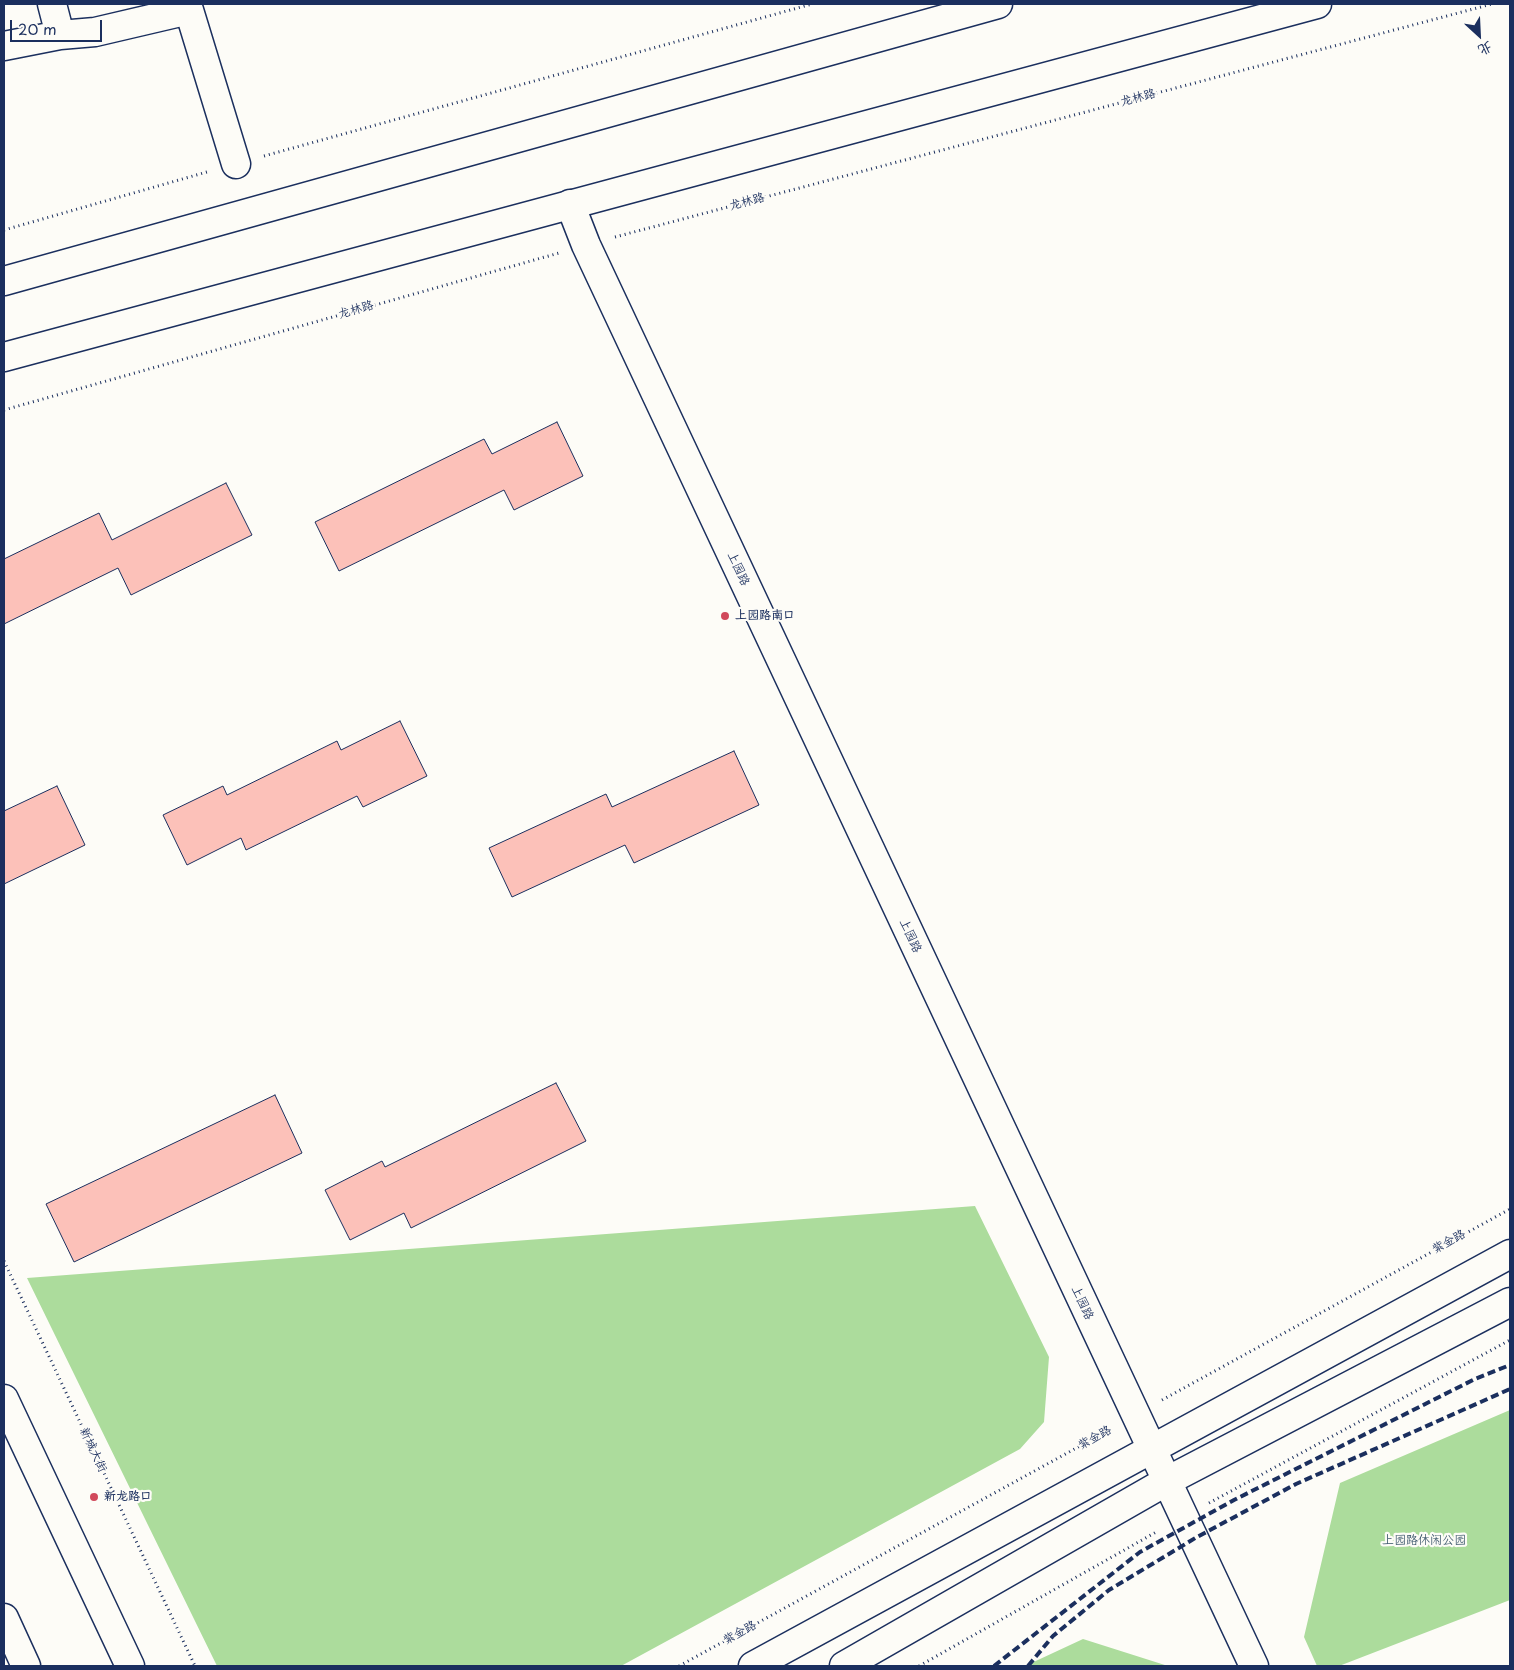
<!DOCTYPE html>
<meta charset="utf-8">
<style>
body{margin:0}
#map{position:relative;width:1514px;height:1670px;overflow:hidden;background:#fdfcf7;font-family:"Playpen Sans","LXGW WenKai TC",sans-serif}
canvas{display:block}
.frame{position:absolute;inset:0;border:5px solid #1b2f5e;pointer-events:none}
.north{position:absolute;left:1454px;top:10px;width:50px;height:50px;-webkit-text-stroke:4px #fdfcf7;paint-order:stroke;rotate:155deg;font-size:14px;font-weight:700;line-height:20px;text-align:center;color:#1b2f5e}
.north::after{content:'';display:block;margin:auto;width:18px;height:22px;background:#1b2f5e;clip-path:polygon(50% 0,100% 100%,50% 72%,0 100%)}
.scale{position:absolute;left:10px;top:20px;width:92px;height:22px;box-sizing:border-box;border:2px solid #1b2f5e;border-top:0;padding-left:6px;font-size:15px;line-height:18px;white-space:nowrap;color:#1b2f5e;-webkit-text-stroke:4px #fdfcf7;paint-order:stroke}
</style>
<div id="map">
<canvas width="1514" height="1670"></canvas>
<div class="frame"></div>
<div class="north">北</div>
<div class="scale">20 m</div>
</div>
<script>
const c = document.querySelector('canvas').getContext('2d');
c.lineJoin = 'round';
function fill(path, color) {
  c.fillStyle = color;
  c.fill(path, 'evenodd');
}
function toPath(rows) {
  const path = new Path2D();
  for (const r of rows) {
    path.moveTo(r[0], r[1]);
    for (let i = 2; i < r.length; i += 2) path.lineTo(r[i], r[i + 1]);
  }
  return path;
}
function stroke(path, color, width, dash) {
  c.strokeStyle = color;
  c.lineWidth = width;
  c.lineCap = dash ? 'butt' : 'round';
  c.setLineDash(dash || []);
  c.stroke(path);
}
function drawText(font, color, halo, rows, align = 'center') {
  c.font = font + ' "Playpen Sans","LXGW WenKai TC",sans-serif';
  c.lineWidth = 4.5;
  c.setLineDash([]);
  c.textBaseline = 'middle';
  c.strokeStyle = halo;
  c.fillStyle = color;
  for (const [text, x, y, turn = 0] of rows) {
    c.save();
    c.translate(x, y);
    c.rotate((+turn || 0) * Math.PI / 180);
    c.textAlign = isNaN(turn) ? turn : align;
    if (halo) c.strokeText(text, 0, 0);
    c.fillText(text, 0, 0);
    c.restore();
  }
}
fill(toPath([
 [975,1206,1049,1357,1044,1422,1020,1449,621,1666,217,1666,27,1278],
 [1510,1410,1510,1600,1339,1666,1317,1666,1304,1637,1340,1483],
 [1083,1639,1168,1666,1025,1666]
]), '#acdc9c');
const building = toPath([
 [557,422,583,476,514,510,504,490,339,571,315,522,484,439,492,454,557,422],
 [226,483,252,535,131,595,118,568,4,624,4,559,99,513,112,540,226,483],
 [400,721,427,776,363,807,357,796,246,850,241,838,187,865,163,815,223,786,227,795,337,741,341,750,400,721],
 [734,751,759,805,634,863,625,845,512,897,489,848,606,794,612,807,734,751],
 [57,786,85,845,4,884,4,811,57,786],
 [556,1083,586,1141,411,1228,404,1213,350,1240,325,1190,382,1161,385,1167,556,1083],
 [275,1095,302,1153,74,1262,46,1204,275,1095]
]);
fill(building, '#fcc1b9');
stroke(building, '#1b2f5e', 1);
const minor = toPath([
 [52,4,60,35],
 [4,46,60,35,95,32,189,10,236,164],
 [570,204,586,245,1254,1666]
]);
const major = toPath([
 [4,281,998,4],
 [4,357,1317,4],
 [4,1399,130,1666],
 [4,1618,26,1666],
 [753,1666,1510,1254],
 [844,1666,1167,1481,1510,1302]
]);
stroke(minor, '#1b2f5e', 31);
stroke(major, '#1b2f5e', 31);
stroke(toPath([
 [264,156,812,4],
 [4,230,207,172],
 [615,237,1492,4],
 [4,410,559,253],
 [4,1261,195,1666],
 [1162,1400,1510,1209],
 [1209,1503,1510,1340],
 [679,1666,1111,1429],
 [919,1666,1158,1531]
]), '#1b2f5e', 3, [1, 4]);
stroke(minor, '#fdfcf7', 28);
stroke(major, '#fdfcf7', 28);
stroke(toPath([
 [994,1666,1140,1552,1234,1500,1475,1379,1510,1365],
 [1028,1666,1053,1636,1109,1590,1197,1537,1296,1484,1510,1389]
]), '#1b2f5e', 4, [8, 4]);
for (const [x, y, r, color] of [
 [725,616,5,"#d1495b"],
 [94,1497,5,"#d1495b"]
]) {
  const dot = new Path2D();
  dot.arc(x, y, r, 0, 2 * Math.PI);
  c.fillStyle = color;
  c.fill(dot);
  stroke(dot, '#fdfcf7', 2);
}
drawText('12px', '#1b2f5e', '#fdfcf7', [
 ["龙林路",1138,98,-15],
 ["龙林路",747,202,-15],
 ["龙林路",356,310,-16],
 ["上园路",738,569,65],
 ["上园路",910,936,65],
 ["紫金路",1449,1242,-29],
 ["上园路",1082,1303,65],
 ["紫金路",1095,1438,-29],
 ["新城大街",93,1450,65],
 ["紫金路",740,1633,-29]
]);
drawText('bold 12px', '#1b2f5e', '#fdfcf7', [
 ["上园路南口",735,616],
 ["新龙路口",104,1497]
], 'left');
drawText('12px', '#3f5a6e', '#fdfcf7', [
 ["上园路休闲公园",1424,1541]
]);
</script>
